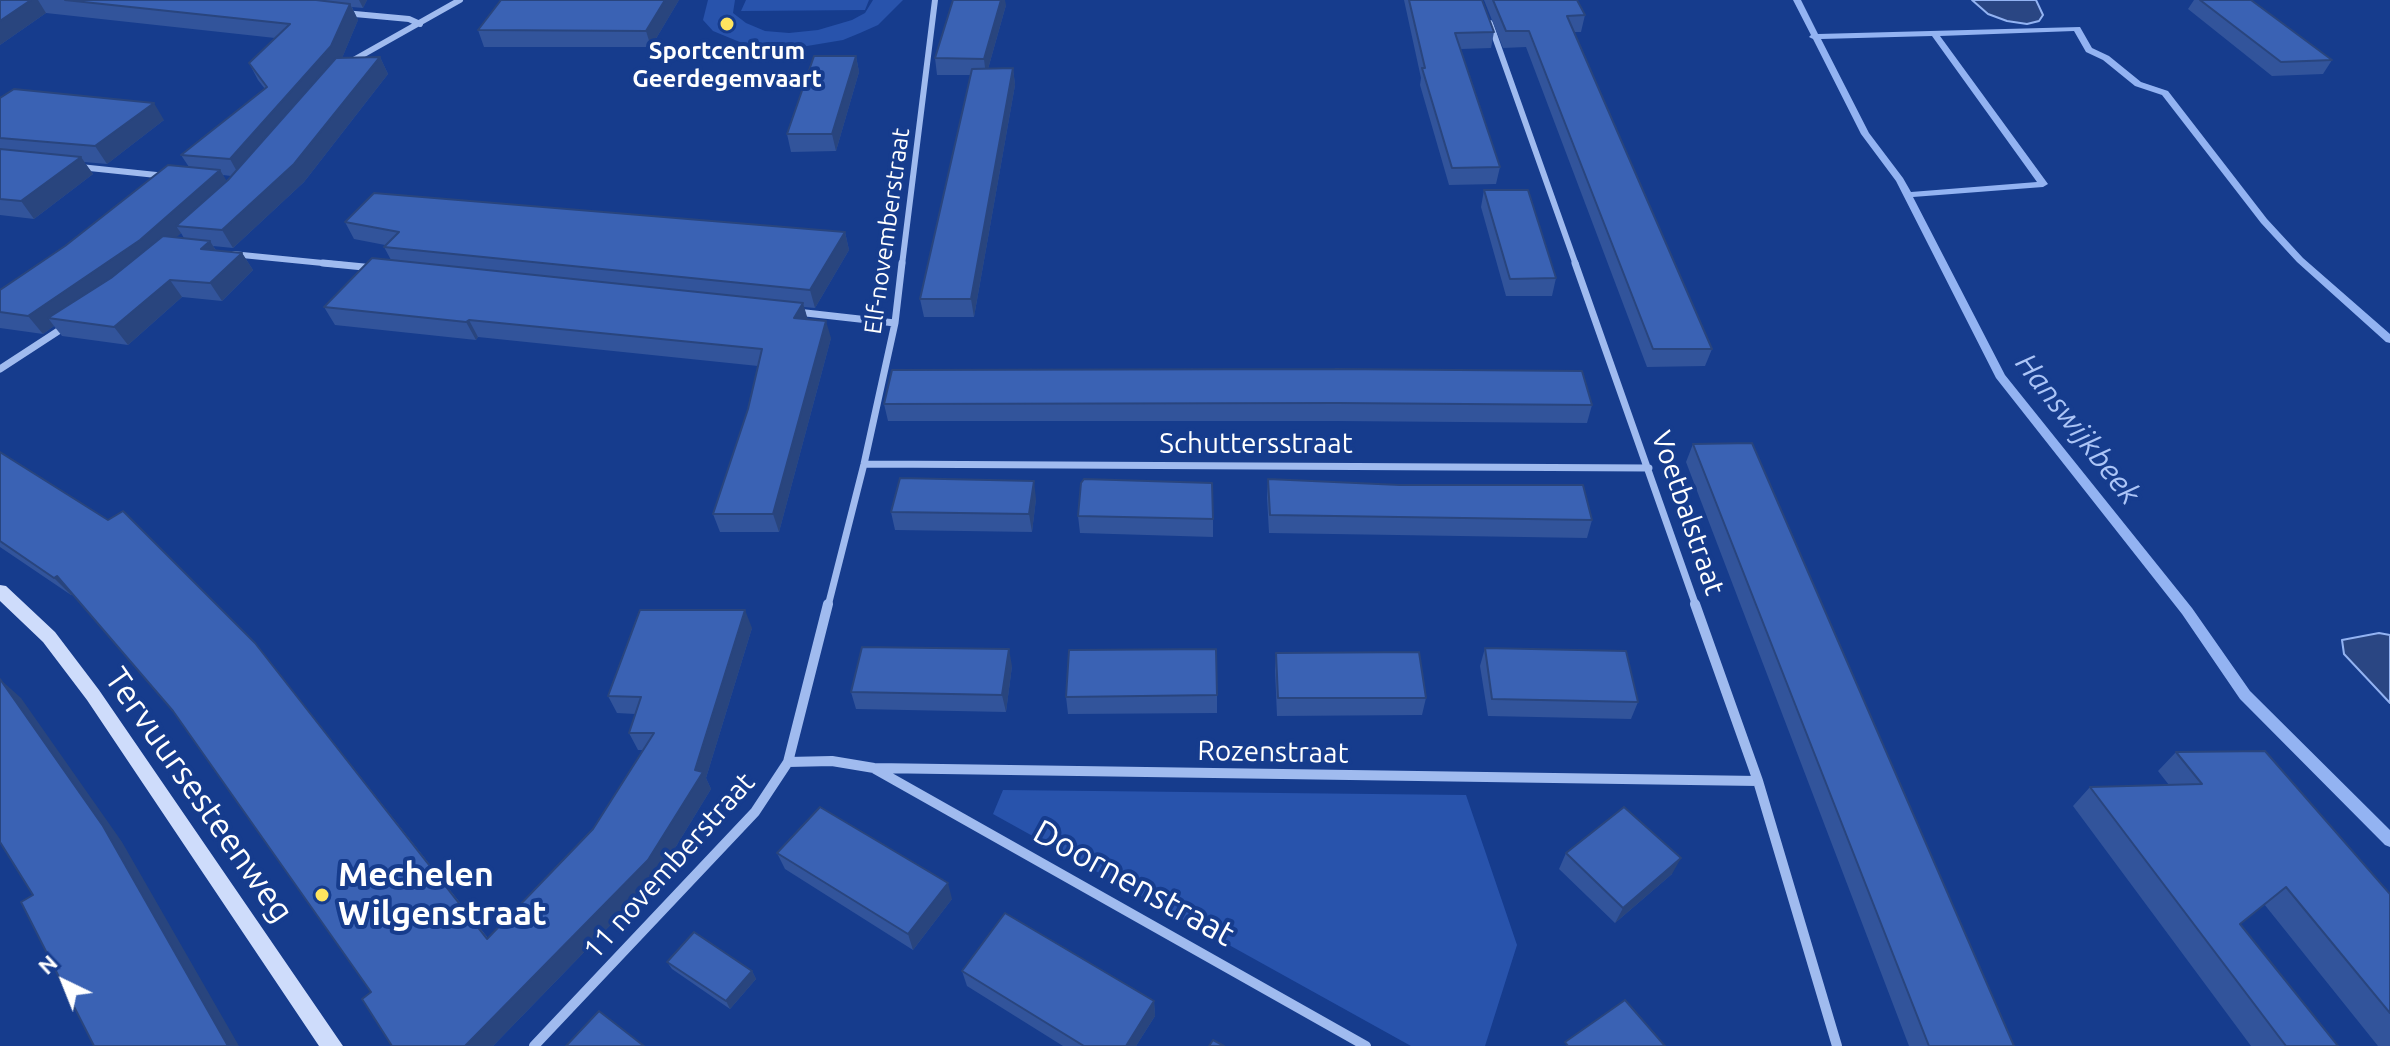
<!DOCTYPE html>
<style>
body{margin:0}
#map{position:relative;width:2390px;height:1046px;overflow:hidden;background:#163c8d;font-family:Ubuntu,sans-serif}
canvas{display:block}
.north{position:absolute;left:24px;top:942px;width:80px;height:80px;-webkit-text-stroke:6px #163c8d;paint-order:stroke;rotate:317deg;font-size:22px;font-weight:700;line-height:32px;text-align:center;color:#fff}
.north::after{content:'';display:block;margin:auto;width:28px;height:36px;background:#fff;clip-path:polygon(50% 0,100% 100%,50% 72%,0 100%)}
</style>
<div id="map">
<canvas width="2390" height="1046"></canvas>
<div class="north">N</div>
</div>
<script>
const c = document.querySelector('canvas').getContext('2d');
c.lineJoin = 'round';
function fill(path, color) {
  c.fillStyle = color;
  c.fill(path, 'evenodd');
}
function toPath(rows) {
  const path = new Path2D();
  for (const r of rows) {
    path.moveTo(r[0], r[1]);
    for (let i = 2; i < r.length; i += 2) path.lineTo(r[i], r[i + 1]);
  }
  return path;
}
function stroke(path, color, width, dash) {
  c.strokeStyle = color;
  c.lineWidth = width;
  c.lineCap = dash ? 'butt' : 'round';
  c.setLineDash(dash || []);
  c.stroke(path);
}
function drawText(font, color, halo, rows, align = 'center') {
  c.font = font + ' Ubuntu,sans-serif';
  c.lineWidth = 8;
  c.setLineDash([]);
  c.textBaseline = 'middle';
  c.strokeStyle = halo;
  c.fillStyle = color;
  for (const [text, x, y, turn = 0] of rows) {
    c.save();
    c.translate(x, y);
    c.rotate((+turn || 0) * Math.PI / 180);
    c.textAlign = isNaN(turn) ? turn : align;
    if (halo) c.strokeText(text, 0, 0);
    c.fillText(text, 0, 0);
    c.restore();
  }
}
fill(toPath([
 [708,0,735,0,733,13,746,23,765,31,789,33,818,30,852,20,865,13,873,0,903,0,878,25,860,33,843,40,789,49,747,45,713,31,703,20],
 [746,0,869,0,865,10,741,11],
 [1003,790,1466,795,1517,945,1485,1046,1411,1046,993,814]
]), '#2853ac');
const water = toPath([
 [1972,0,2036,0,2043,15,2039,21,2027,24,2007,21,1988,14,1972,0],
 [2379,633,2390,635,2390,703,2344,654,2342,640,2379,633]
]);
fill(water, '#2a4683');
stroke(water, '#93b3f2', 2);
fill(toPath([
 [1793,0,1801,0,1818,34,2080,27,2092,48,2109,56,2141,82,2168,91,2267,219,2303,258,2390,334,2390,343,2386,342,2297,262,2261,223,2162,95,2135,86,2103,60,2086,52,2074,31,1940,36,2048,184,2043,187,1913,197,2005,375,2192,608,2250,691,2390,830,2390,847,2385,845,2240,699,2182,614,1996,378,1896,181,1861,134,1813,39,1809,37,1811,35,1793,0],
 [1932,36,2037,182,1911,192,1903,178,1869,133,1821,39,1932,36]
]), '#93b3f2');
stroke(toPath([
 [344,13,409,19,420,24],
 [1490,23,1576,265],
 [350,62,460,0],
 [80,167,166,176],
 [232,254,343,265],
 [902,265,935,0]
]), '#a0bbef', 6);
stroke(toPath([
 [323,263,374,268],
 [1575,263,1696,606],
 [797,312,895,323],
 [0,369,66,326],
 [864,464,1649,468],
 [828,606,864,464,895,323,902,263]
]), '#a0bbef', 7);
stroke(toPath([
 [1695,604,1758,781,1837,1046],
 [788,762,832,761,874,768,1758,781],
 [875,769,1366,1046],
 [534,1046,755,812,788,762,828,604]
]), '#a0bbef', 10);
fill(toPath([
 [0,585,6,586,55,632,99,690,343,1046,319,1046,87,700,43,642,0,601,0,585]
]), '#cedcfb');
fill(toPath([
 [0,0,367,0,363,8,352,7,358,20,342,58,380,57,388,74,304,182,233,248,213,246,216,250,242,253,253,270,222,301,182,297,128,345,62,336,54,326,43,334,0,328,0,290,189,167,181,155,265,89,258,80,249,63,275,38,46,13,0,45],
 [223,175,231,176,226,181],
 [181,233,184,238,175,238],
 [679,0,651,47,484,47,478,30],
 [1404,0,1482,0,1494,32,1491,48,1461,49,1500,167,1496,184,1449,185,1420,85,1421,78],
 [1484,0,1577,0,1585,15,1581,32,1574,32,1712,349,1705,366,1647,367,1526,47,1503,48],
 [2194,0,2251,0,2332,60,2323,74,2272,76,2188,9],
 [1006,5,988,69,1013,68,1015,85,974,317,924,317,920,299,971,75,937,75,935,58],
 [856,56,859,72,836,151,791,152,787,134],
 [0,98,164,120,107,164,84,162,93,174,34,219,0,215],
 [1484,190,1556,278,1552,296,1506,296,1481,207],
 [345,222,845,232,849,250,815,308,804,307,807,319,831,338,779,532,720,532,713,514,748,409,758,366,478,337,476,340,335,325,324,307,391,260,384,247,385,245,354,239],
 [892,370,1592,405,1587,423,1336,421,888,421,884,404],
 [1693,444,2014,1046,1909,1046,1686,462],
 [0,452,269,661,488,938,593,829,643,750,638,750,629,733,635,714,617,713,608,696,752,628,706,778,711,789,658,876,493,1046,392,1046,371,992,173,711,74,594,71,595,0,547],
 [1268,479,1592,520,1587,538,1269,533,1267,497],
 [1036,499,1032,532,895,530,891,512],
 [1078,516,1213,519,1213,537,1080,533],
 [1485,648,1638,702,1631,719,1488,716,1480,666],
 [1276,653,1426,698,1422,715,1277,716,1275,670],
 [1012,666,1006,712,856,709,851,692],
 [1217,695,1217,713,1068,714,1066,697],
 [2176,752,2390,894,2390,1046,2378,1046,2264,904,2240,924,2338,1046,2251,1046,2073,806,2090,787,2169,785,2158,771],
 [777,853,952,899,913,950,785,869],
 [1566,853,1672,874,1615,923,1559,869],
 [667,962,752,971,756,979,730,1009,672,969],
 [962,971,1154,1001,1155,1016,1136,1046,1063,1046,967,986]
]), '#32549b');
fill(toPath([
 [31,0,38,0,46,13,0,45,0,21],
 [359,0,367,0,363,8],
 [665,0,679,0,651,47,646,31],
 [1001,0,1005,0,1006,5,986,76,984,59],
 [350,4,358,20,340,63,240,177,230,159],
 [856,56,859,72,836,151,832,134],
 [380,57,388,74,304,182,233,248,222,230],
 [1013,68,1015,85,974,317,971,299],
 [154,103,164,120,107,164,95,146],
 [81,157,93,174,34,219,21,201],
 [220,170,231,188,176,226,181,233,153,258,48,318,54,326,43,334,28,316],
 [845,232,849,250,815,308,810,290],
 [210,241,221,259,201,249],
 [242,253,253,270,222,301,210,283],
 [170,280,182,297,128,345,114,327],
 [803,303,808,320,794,318],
 [469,320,478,337,476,340,466,322],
 [826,321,831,338,779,532,773,514],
 [1034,481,1036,499,1032,532,1029,514],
 [57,576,74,593,71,595,54,578],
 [745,610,752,628,706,778,711,789,658,876,493,1046,465,1046,695,770],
 [255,643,269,661,500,954,487,939],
 [1009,649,1012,666,1006,712,1002,695],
 [2,681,21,698,122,842,239,1046,228,1046],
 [1681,858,1672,874,1615,923,1623,908],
 [948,883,952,899,913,950,908,934],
 [752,971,756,979,730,1009,726,1001],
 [1154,1001,1155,1016,1136,1046,1126,1046]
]), '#29457e');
const building = toPath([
 [0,0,31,0,0,21,0,0],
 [65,0,316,0,350,4,331,46,230,159,181,155,267,87,249,63,290,24,65,0],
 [501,0,665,0,646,31,478,30,501,0],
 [953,0,1001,0,984,59,935,58,953,0],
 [1409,0,1482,0,1494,32,1455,33,1500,167,1452,168,1422,68,1425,68,1409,0],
 [1493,0,1577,0,1585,15,1567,16,1712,349,1653,349,1529,31,1506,31,1493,0],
 [2200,0,2251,0,2332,60,2281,62,2200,0],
 [814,56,856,56,832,134,787,134,814,56],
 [380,57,294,164,222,230,176,226,228,180,336,58,380,57],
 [1013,68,971,299,920,299,972,69,1013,68],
 [14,89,154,103,95,146,0,138,0,98,14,89],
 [0,149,81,157,21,201,0,199,0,149],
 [168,165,220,170,140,240,28,316,0,312,0,290,65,246,168,165],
 [1484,190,1528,190,1556,278,1510,279,1484,190],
 [374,193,845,232,810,290,384,247,399,232,345,222,374,193],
 [163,236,210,241,201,249,242,253,210,283,170,280,114,327,48,318,111,278,163,236],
 [372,258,803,303,794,318,826,321,773,514,713,514,748,409,762,349,469,320,466,322,324,307,372,258],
 [1335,369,1582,371,1592,405,1338,403,884,404,892,370,1335,369],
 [1752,443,2014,1046,1929,1046,1693,444,1752,443],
 [0,452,108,520,123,511,255,643,487,939,593,829,654,733,629,733,641,697,608,696,640,610,745,610,695,770,703,772,648,860,465,1046,392,1046,362,999,371,992,173,711,57,576,54,578,0,541,0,452],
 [900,478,1034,481,1029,514,891,512,900,478],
 [1084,479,1212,483,1213,519,1078,516,1081,483,1084,479],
 [1268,479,1400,485,1583,485,1592,520,1270,515,1268,479],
 [862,647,1009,649,1002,695,851,692,862,647],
 [1485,648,1626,651,1638,702,1492,699,1485,648],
 [1216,649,1217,695,1066,697,1069,650,1216,649],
 [1419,652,1426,698,1278,698,1276,653,1419,652],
 [0,679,103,826,228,1046,94,1046,21,902,33,895,0,842,0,679],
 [2265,751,2390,894,2390,1013,2286,887,2240,924,2338,1046,2286,1046,2090,787,2202,784,2176,752,2265,751],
 [820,807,948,883,908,934,777,853,820,807],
 [1624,807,1681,858,1623,908,1566,853,1624,807],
 [1005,913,1154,1001,1126,1046,1084,1046,962,971,1005,913],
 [694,932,752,971,726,1001,667,962,694,932],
 [1625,1000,1665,1046,1568,1046,1565,1042,1625,1000],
 [599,1011,644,1046,566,1046,599,1011],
 [1213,1040,1224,1046,1209,1046,1213,1040]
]);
fill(building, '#3a62b4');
stroke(building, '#29457e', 2);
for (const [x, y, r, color] of [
 [727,24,8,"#ffe45f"],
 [322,895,8,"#ffe45f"]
]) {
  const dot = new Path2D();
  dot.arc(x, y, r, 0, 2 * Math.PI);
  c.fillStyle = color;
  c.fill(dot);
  stroke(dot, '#163c8d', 3);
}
drawText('bold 24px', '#fff', '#163c8d', [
 ["Sportcentrum",727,51],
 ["Geerdegemvaart",727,79]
]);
drawText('24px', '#fff', '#163c8d', [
 ["Elf-novemberstraat",887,231,-82]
]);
drawText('28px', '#fff', '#163c8d', [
 ["Schuttersstraat",1256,444],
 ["Voetbalstraat",1688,513,71],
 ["Rozenstraat",1273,752,1],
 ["11 novemberstraat",669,866,-48]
]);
drawText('italic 30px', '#acc5f7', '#163c8d', [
 ["Hanswijkbeek",2078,429,52]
]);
drawText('34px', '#fff', '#163c8d', [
 ["Tervuursesteenweg",199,795,55],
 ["Doornenstraat",1134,883,29]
]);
drawText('bold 34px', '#fff', '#163c8d', [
 ["Mechelen",338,875],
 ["Wilgenstraat",338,914]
], 'left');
</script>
